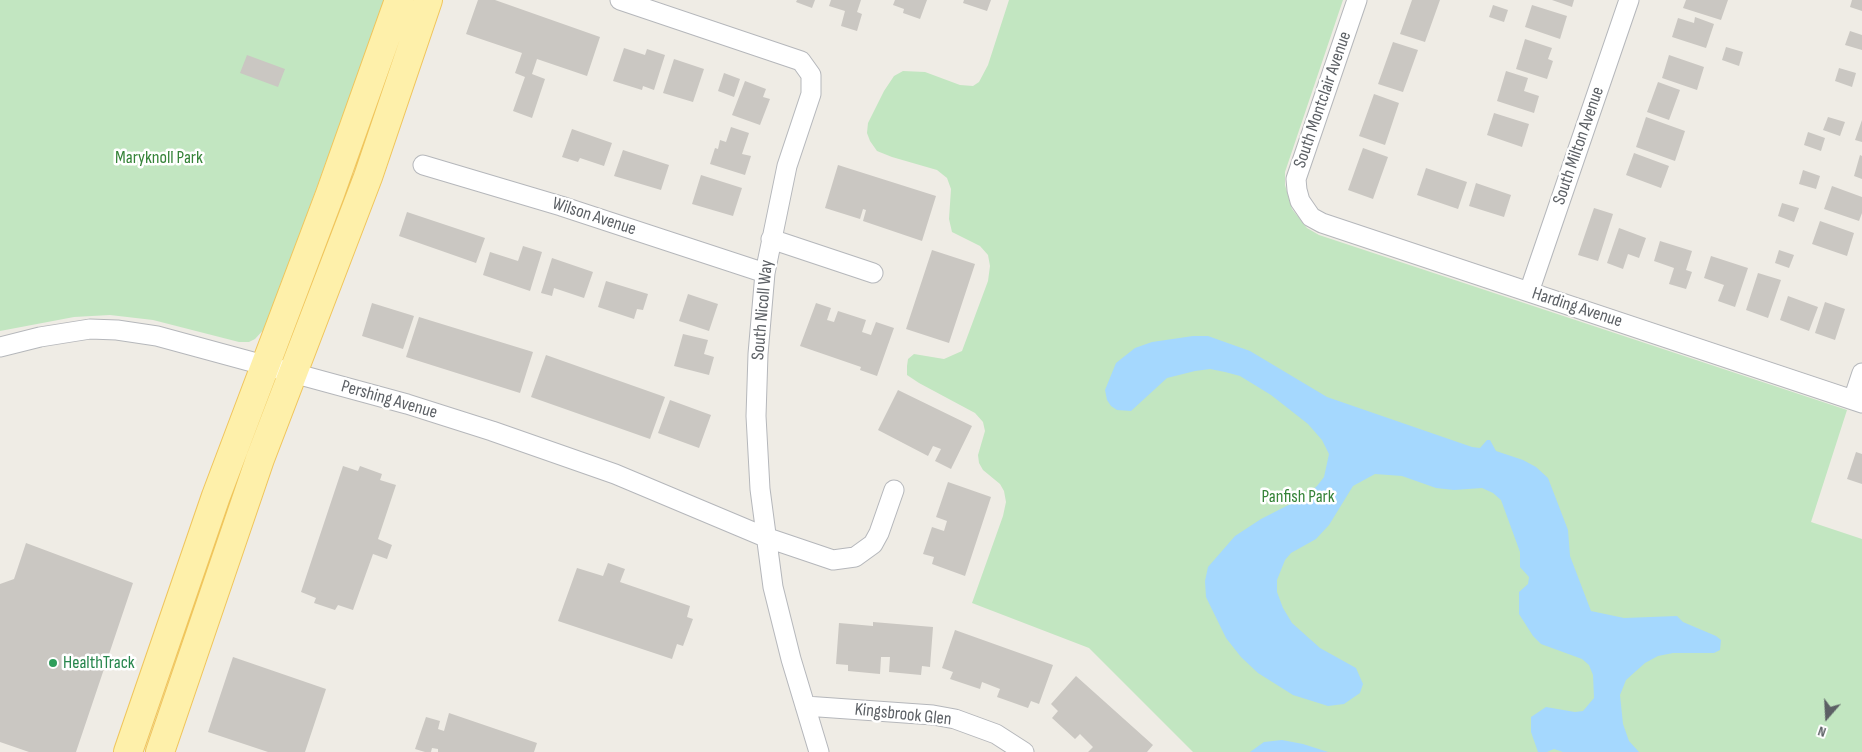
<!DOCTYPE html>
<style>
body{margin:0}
#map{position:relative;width:1862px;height:752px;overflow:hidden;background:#efece5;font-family:"Sofia Sans Condensed",sans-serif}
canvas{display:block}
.north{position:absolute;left:1802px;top:692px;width:50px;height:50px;-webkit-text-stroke:4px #fff;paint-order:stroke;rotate:199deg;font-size:14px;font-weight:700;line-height:20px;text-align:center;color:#5c6065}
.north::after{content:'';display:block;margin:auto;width:18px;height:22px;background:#5c6065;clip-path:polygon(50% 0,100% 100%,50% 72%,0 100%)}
</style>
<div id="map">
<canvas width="1862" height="752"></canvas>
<div class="north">N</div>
</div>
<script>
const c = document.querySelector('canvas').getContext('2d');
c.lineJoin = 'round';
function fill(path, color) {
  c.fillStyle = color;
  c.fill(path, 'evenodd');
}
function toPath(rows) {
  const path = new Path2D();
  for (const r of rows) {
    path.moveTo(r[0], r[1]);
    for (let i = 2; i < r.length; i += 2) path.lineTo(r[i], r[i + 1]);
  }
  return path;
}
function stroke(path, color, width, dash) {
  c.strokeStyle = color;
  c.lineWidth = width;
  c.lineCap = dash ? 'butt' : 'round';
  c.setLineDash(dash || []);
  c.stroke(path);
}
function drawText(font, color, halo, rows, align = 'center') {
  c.font = font + ' "Sofia Sans Condensed",sans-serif';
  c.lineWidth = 5;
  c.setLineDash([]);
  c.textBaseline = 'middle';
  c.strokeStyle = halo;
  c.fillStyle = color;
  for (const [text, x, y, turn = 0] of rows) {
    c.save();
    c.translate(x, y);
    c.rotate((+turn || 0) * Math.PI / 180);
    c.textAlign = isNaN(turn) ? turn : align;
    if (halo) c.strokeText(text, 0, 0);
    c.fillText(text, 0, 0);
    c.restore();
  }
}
fill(toPath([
 [0,0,385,0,266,327,255,339,249,342,239,342,153,320,110,315,74,317,0,331],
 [1009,0,1343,0,1285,172,1285,185,1292,209,1307,228,1319,235,1847,410,1811,522,1862,539,1862,752,1193,752,1089,648,972,603,1003,516,1006,502,1004,491,1000,484,983,470,979,463,978,455,985,431,983,422,975,413,919,383,907,375,907,366,908,359,914,354,944,359,962,351,988,281,990,266,988,255,980,246,952,232,949,219,951,189,947,178,937,170,892,157,877,151,870,141,867,133,868,123,884,91,894,76,903,71,925,72,960,85,973,86,979,82,988,65]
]), '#c2e6c1');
fill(toPath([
 [1193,336,1208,336,1250,351,1327,397,1472,447,1480,448,1487,440,1490,440,1496,451,1523,460,1536,467,1548,478,1568,530,1570,556,1591,611,1624,618,1677,616,1683,622,1716,636,1721,640,1720,650,1714,653,1673,653,1658,656,1645,663,1626,680,1620,695,1623,724,1629,741,1639,752,1563,752,1554,749,1547,752,1538,752,1531,732,1531,717,1546,707,1575,712,1583,711,1594,698,1593,675,1589,665,1582,659,1541,644,1533,636,1519,614,1519,592,1528,584,1529,577,1520,567,1520,552,1501,500,1493,493,1482,488,1454,490,1436,488,1402,476,1375,474,1353,486,1329,525,1316,539,1291,553,1285,560,1277,580,1277,592,1283,608,1292,623,1320,648,1356,668,1363,684,1360,693,1344,704,1328,706,1293,695,1258,673,1241,657,1226,638,1206,597,1205,581,1208,567,1235,536,1261,519,1304,497,1317,486,1324,477,1329,454,1322,440,1308,424,1271,395,1240,376,1225,372,1210,369,1195,371,1167,378,1131,411,1117,410,1111,406,1107,400,1105,390,1116,363,1135,348,1152,342],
 [1282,740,1303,744,1328,752,1250,752,1264,742]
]), '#a5d8fe');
fill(toPath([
 [478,0,495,0,600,37,587,76,537,59,532,74,545,79,532,118,513,111,525,77,515,73,522,53,466,34],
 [797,0,815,0,812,8,796,2],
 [831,0,861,0,857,12,862,14,857,31,841,26,845,11,829,6],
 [895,0,927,0,920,19,903,13,904,9,893,5],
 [964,0,991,0,987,11,963,3],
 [1412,0,1440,0,1425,42,1400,34],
 [1552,0,1574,0,1572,7],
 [1686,0,1728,0,1721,20,1683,8],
 [1852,0,1862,0,1862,11,1850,7],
 [1493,5,1508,10,1504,22,1489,17],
 [1532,5,1567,16,1560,39,1525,27],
 [1695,17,1714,24,1706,48,1672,37,1678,18,1694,23],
 [1850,31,1862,35,1862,50,1845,45],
 [1525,39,1552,48,1548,59,1553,61,1547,79,1516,69],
 [1393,42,1418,50,1403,92,1378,84],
 [1726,47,1743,52,1739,66,1722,60],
 [624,48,645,55,647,49,665,55,654,90,643,86,642,90,613,81],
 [247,55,285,69,278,87,240,73],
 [1669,55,1704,67,1697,90,1662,78],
 [674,59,704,69,693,102,663,93],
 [1839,68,1856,73,1852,87,1835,81],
 [1506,71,1528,78,1524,91,1539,96,1534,113,1497,101],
 [724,73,740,79,734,97,718,91],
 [745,81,766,89,763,97,770,99,760,125,732,115],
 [1658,82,1680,90,1669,120,1647,112],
 [1374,94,1399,103,1385,145,1359,136],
 [1494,113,1529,124,1522,147,1487,135],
 [1646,117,1685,131,1675,161,1636,147],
 [1828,117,1845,122,1840,136,1823,130],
 [1862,120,1862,142,1855,140],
 [731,127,749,133,742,154,751,156,745,175,710,164,715,148,718,149,720,140,726,142],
 [572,129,612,143,604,166,580,158,578,162,562,157],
 [1808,132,1825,138,1821,151,1804,145],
 [1363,148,1388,157,1373,199,1348,190],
 [623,150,669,165,661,190,614,176],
 [1634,153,1669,166,1661,188,1626,175],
 [1860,155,1862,156,1862,179,1854,176],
 [838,165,936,196,922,241,863,221,866,210,863,209,860,219,825,208],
 [1426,168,1467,182,1458,209,1417,195],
 [1803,170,1820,176,1816,189,1799,184],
 [701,175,742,188,733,216,692,204],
 [1476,183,1511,195,1504,217,1469,206],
 [1832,186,1862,197,1862,213,1859,221,1824,209],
 [1782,203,1799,208,1794,222,1778,216],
 [1594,208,1613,214,1598,261,1578,255],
 [407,212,485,238,476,263,399,236],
 [1820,221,1854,233,1847,256,1812,244],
 [1619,228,1646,238,1639,258,1628,254,1623,269,1607,263],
 [1660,241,1692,251,1686,270,1692,272,1686,289,1669,284,1674,268,1654,261],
 [523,246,542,252,530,291,483,275,490,252,518,261],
 [932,250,975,264,949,343,906,329],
 [1779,250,1794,255,1789,268,1775,263],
 [1711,256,1748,268,1735,307,1718,301,1724,285,1704,278],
 [552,258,593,272,584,298,554,288,552,296,541,293],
 [1758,273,1781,280,1768,318,1746,310],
 [606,281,648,294,643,310,637,309,634,319,598,307],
 [688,294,718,304,709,331,679,321],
 [1788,296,1818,307,1809,331,1780,320],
 [1825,302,1845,309,1835,340,1815,333],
 [372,303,414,316,403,349,362,336],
 [816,303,831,308,827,320,834,322,838,311,866,320,862,332,871,335,876,322,894,328,877,376,860,370,861,367,800,346],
 [419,317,533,352,520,393,406,357],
 [683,334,708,340,704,354,714,357,709,375,674,366],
 [546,355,665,397,650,439,531,397],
 [898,390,972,426,951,469,935,461,941,449,933,446,928,456,878,430],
 [670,400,711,415,699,448,658,433],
 [1856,452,1862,454,1862,484,1847,479],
 [343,466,358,471,360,466,382,474,380,480,396,485,378,539,392,545,387,559,373,554,353,610,338,605,335,610,314,603,316,598,301,592],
 [948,482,991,497,965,576,932,564,934,557,923,554,932,527,944,531,947,521,936,517],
 [26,543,133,583,76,752,29,752,0,742,0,584,14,579],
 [608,563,625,569,620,582,690,606,687,617,693,619,683,646,677,644,672,659,558,621,577,568,603,576],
 [873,622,933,627,930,667,922,666,921,675,889,672,890,657,881,657,880,674,848,671,848,665,836,664,839,623,873,626],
 [955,630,1053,665,1039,704,1031,701,1028,708,997,697,1000,689,982,682,980,689,950,679,953,672,942,668],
 [233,657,326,689,305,752,268,752,208,732],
 [1076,676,1153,745,1147,752,1088,752,1093,747,1080,734,1075,739,1052,718,1058,711,1051,704],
 [449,713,537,743,534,752,438,752,438,749,432,748,431,752,425,752,415,749,426,717,440,721,438,729,444,731]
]), '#cac7c2');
const minor = toPath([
 [620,0,801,61,811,75,811,94,787,166,765,273,758,354,756,416,760,489,773,587,791,659,819,752],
 [1357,0,1296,179,1297,190,1300,201,1311,217,1322,223,1862,403],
 [423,165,561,206,765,273],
 [771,239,873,273],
 [1529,292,1629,0],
 [0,347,40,337,90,329,117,330,157,336,407,404,492,431,615,474,765,537,833,560,855,557,873,544,879,533,894,490],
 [1853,400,1862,373],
 [805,706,933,715,955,719,996,734,1024,752]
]);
const primary = toPath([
 [128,752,216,496,330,194,399,0],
 [160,752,260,459,368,177,428,0]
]);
stroke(minor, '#b5b7bb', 21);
stroke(primary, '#f0c55c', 30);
stroke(minor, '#fff', 19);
stroke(primary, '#fef0aa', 28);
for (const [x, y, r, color] of [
 [53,663,5,"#2e9e5b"]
]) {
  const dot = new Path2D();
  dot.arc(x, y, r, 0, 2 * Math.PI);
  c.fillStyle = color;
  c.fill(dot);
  stroke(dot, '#fff', 2);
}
drawText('18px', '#5c6065', '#fff', [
 ["South Montclair Avenue",1323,100,-71],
 ["South Milton Avenue",1579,146,-71],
 ["Wilson Avenue",594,217,18],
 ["Harding Avenue",1577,308,18],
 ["South Nicoll Way",763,310,-85],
 ["Pershing Avenue",389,400,16],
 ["Kingsbrook Glen",903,715,6]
]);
drawText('18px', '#358338', '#fff', [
 ["Maryknoll Park",159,158],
 ["Panfish Park",1298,497]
]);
drawText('18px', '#27864d', '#fff', [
 ["HealthTrack",63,663]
], 'left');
</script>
